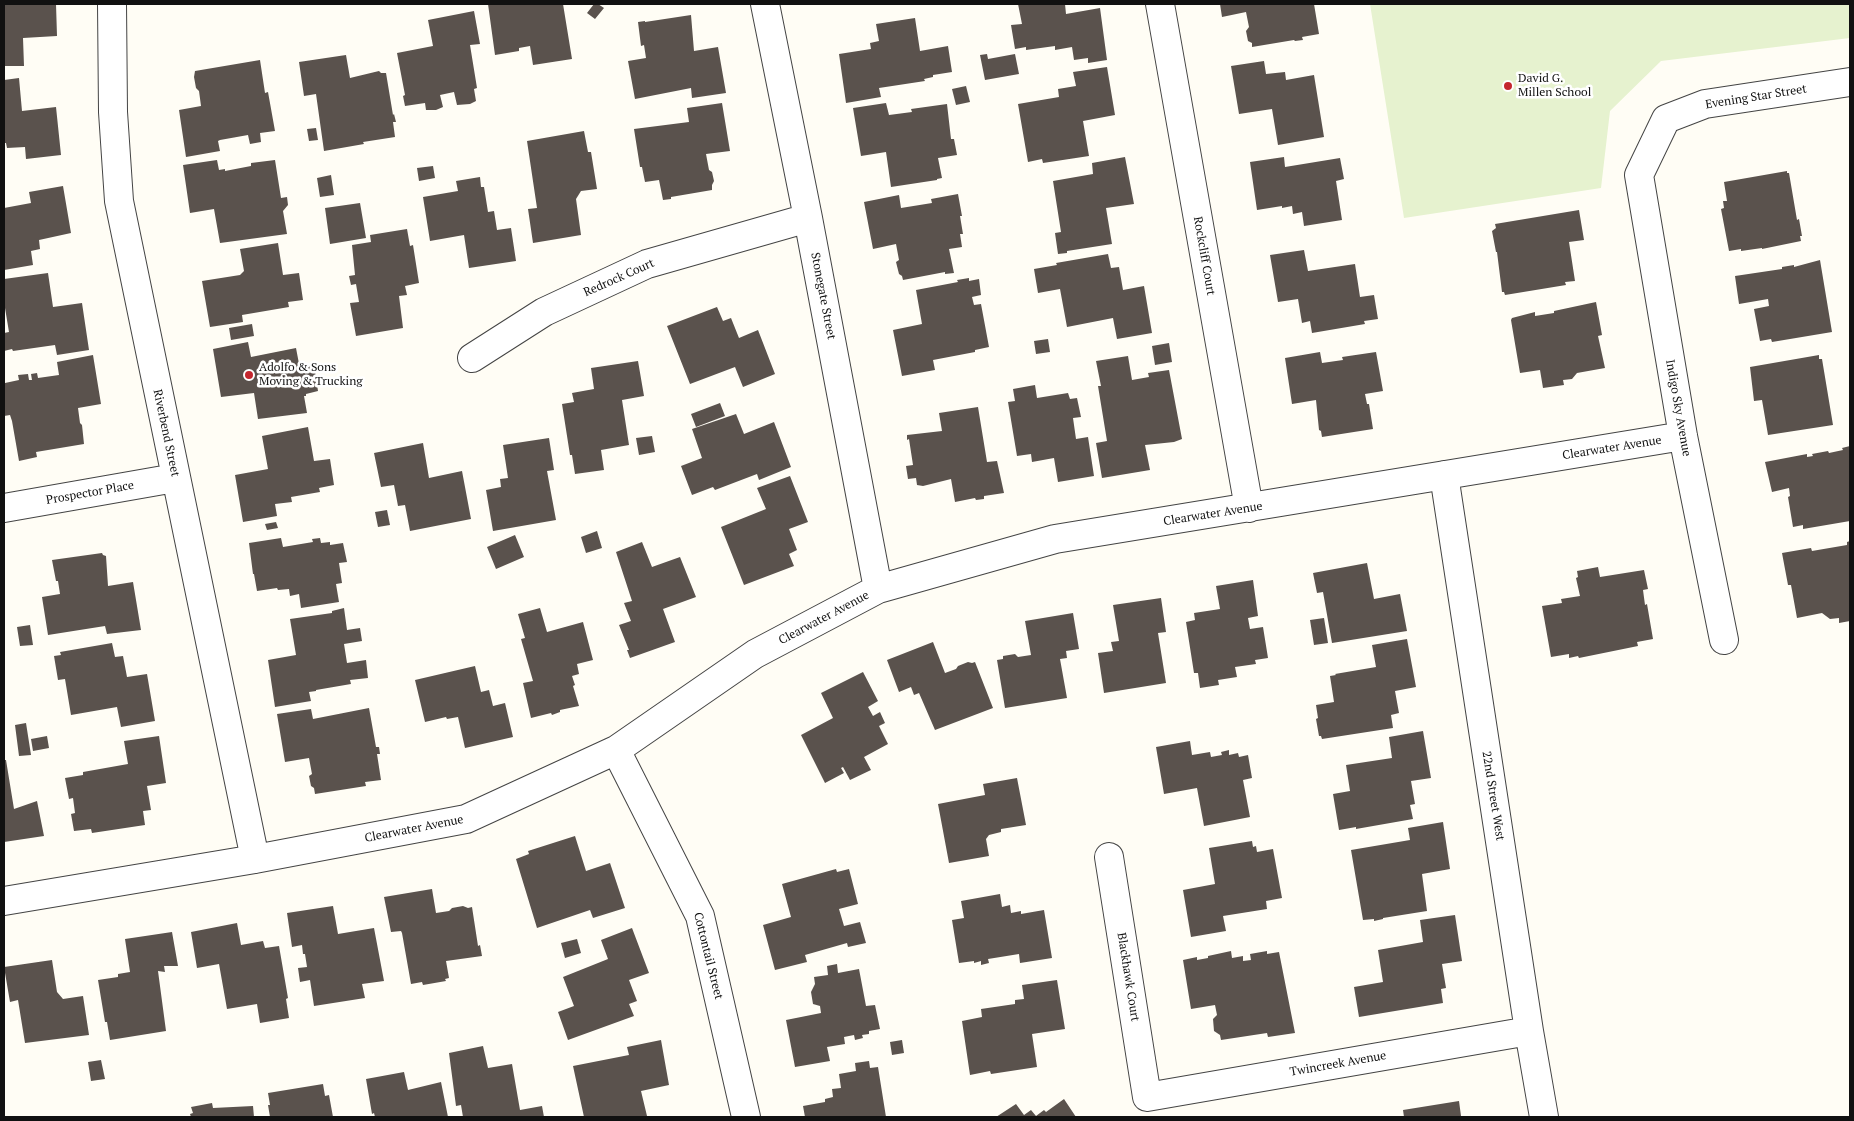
<!DOCTYPE html>
<style>
body{margin:0}
#map{position:relative;width:1854px;height:1121px;overflow:hidden;background:#fffdf5;font-family:"PT Serif",serif}
canvas{display:block}
.frame{position:absolute;inset:0;border:5px solid #111;pointer-events:none}
</style>
<div id="map">
<canvas width="1854" height="1121"></canvas>
<div class="frame"></div>
</div>
<script>
const c = document.querySelector('canvas').getContext('2d');
c.lineJoin = 'round';
function fill(path, color) {
  c.fillStyle = color;
  c.fill(path, 'evenodd');
}
function toPath(rows) {
  const path = new Path2D();
  for (const r of rows) {
    path.moveTo(r[0], r[1]);
    for (let i = 2; i < r.length; i += 2) path.lineTo(r[i], r[i + 1]);
  }
  return path;
}
function stroke(path, color, width, dash) {
  c.strokeStyle = color;
  c.lineWidth = width;
  c.lineCap = dash ? 'butt' : 'round';
  c.setLineDash(dash || []);
  c.stroke(path);
}
function drawText(font, color, halo, rows, align = 'center') {
  c.font = font + ' "PT Serif",serif';
  c.lineWidth = 5;
  c.setLineDash([]);
  c.textBaseline = 'middle';
  c.strokeStyle = halo;
  c.fillStyle = color;
  for (const [text, x, y, turn = 0] of rows) {
    c.save();
    c.translate(x, y);
    c.rotate((+turn || 0) * Math.PI / 180);
    c.textAlign = isNaN(turn) ? turn : align;
    if (halo) c.strokeText(text, 0, 0);
    c.fillText(text, 0, 0);
    c.restore();
  }
}
fill(toPath([
 [1370,4,1850,4,1850,38,1661,61,1610,111,1601,188,1404,218]
]), '#e6f2cf');
fill(toPath([
 [4,4,56,4,57,36,23,38,24,66,4,66],
 [488,4,563,4,572,59,533,65,530,46,519,48,519,51,495,55],
 [594,4,598,4,604,8,595,19,587,13],
 [1018,4,1065,4,1066,14,1100,8,1107,60,1088,63,1088,58,1074,60,1072,47,1055,50,1055,46,1026,50,1026,47,1015,49,1011,25,1022,24],
 [1220,4,1314,4,1319,34,1302,37,1303,40,1295,41,1294,40,1252,47,1252,43,1248,41,1246,31,1249,27,1246,12,1222,17],
 [474,11,480,44,470,45,477,88,474,89,476,101,470,104,457,105,454,92,440,95,443,107,436,110,426,110,425,103,405,106,403,96,405,95,397,53,433,46,428,20],
 [691,15,694,51,718,47,726,93,692,98,691,88,635,99,628,61,646,58,644,45,641,46,638,22,645,21,645,22],
 [915,18,920,51,948,46,952,72,933,75,933,77,924,79,925,81,879,88,881,97,846,103,839,54,871,49,870,43,879,41,876,24],
 [987,54,988,59,1015,54,1019,74,985,80,980,55],
 [346,55,350,78,379,71,381,73,386,73,393,115,394,114,396,122,393,122,395,137,363,142,364,144,324,151,316,94,304,96,299,62],
 [260,60,265,93,268,92,275,131,260,133,261,142,250,144,248,135,220,140,218,141,220,151,186,157,179,110,201,106,199,91,196,88,194,77,195,71],
 [1264,61,1266,74,1285,72,1286,80,1314,75,1324,137,1278,145,1272,109,1239,114,1231,66],
 [1107,67,1115,115,1083,121,1089,156,1043,163,1042,159,1028,162,1018,104,1059,97,1058,89,1076,86,1073,72],
 [19,78,22,111,56,107,61,155,26,159,25,147,7,148,6,143,4,143,4,80],
 [966,86,970,102,956,105,952,89],
 [722,103,730,151,706,154,709,170,712,172,714,181,712,185,712,190,671,197,671,199,663,200,659,180,645,182,642,167,640,167,634,129,689,122,687,108],
 [886,103,889,115,912,112,911,109,947,104,951,139,954,139,957,155,938,158,942,178,937,179,937,180,891,187,886,152,861,156,853,108],
 [316,128,318,140,309,141,307,129],
 [584,131,588,152,591,152,597,189,581,191,576,199,581,235,533,243,528,209,537,208,527,141],
 [1125,157,1134,204,1106,208,1112,244,1067,251,1067,253,1058,254,1055,233,1061,232,1053,181,1093,174,1092,163],
 [1284,157,1285,167,1340,158,1344,179,1336,181,1342,220,1304,226,1302,212,1293,214,1292,206,1282,208,1282,206,1257,210,1250,162],
 [217,160,219,170,225,169,225,171,251,166,251,163,275,160,281,198,287,197,288,205,283,211,287,234,220,243,214,209,190,213,183,165],
 [433,166,435,178,419,181,417,168],
 [1787,171,1787,173,1789,173,1797,220,1799,219,1802,236,1800,236,1801,241,1762,249,1762,248,1741,251,1741,249,1729,251,1721,209,1724,208,1723,201,1727,201,1724,182],
 [331,175,334,195,320,197,317,178],
 [480,177,481,187,484,187,488,212,494,211,497,230,511,228,516,261,469,268,464,235,430,241,423,197,458,191,456,181],
 [63,186,71,233,39,240,40,249,31,251,33,265,4,270,4,208,31,203,29,192],
 [958,194,962,216,960,216,963,234,960,234,962,247,949,249,954,273,945,274,945,272,903,280,902,276,899,274,896,262,899,260,896,244,873,249,864,202,899,195,901,208,932,203,931,199],
 [360,203,366,238,330,244,325,208],
 [1579,210,1584,240,1569,242,1575,281,1565,282,1566,285,1505,295,1504,292,1502,292,1497,252,1496,252,1492,231,1496,228,1495,224],
 [407,229,410,246,413,245,419,283,405,286,407,295,399,296,403,328,356,336,350,303,359,302,356,284,351,285,349,276,355,275,352,245,371,242,370,235],
 [278,243,283,275,299,273,303,300,288,302,289,307,242,315,243,322,210,327,202,281,240,275,244,271,240,249],
 [1304,250,1308,271,1355,264,1360,297,1374,295,1378,319,1364,321,1365,324,1312,333,1310,321,1302,323,1298,299,1278,302,1270,255],
 [1108,254,1111,268,1119,267,1123,290,1144,286,1152,333,1117,339,1113,318,1067,327,1060,289,1038,293,1034,269,1057,265,1056,263],
 [1820,260,1832,332,1772,342,1771,339,1760,341,1754,309,1769,306,1768,299,1739,304,1735,276,1782,269,1782,267,1794,265,1794,267],
 [48,273,53,307,82,303,89,350,57,355,55,345,13,351,12,349,4,351,4,333,9,332,5,308,4,309,4,279],
 [969,278,969,281,979,279,981,295,972,297,974,305,981,304,989,347,975,350,975,352,933,360,935,370,902,376,893,330,922,324,916,290,958,282,957,280],
 [1596,302,1602,335,1598,336,1605,368,1577,373,1572,379,1563,380,1564,385,1543,388,1540,370,1520,373,1511,320,1512,318,1535,312,1535,316,1554,313,1554,311],
 [717,307,723,321,731,318,739,338,758,330,775,374,743,387,735,367,690,384,667,326],
 [252,324,254,336,231,340,229,328],
 [1048,339,1050,352,1036,354,1034,341],
 [248,342,251,357,296,348,300,369,314,365,318,391,306,394,306,396,304,396,307,413,258,419,254,393,221,397,213,349],
 [1169,343,1172,362,1155,365,1152,346],
 [1320,352,1322,363,1343,360,1342,357,1376,352,1383,391,1365,394,1367,404,1369,404,1373,429,1322,437,1321,431,1319,430,1316,400,1292,404,1285,358],
 [93,355,101,404,78,408,80,423,82,425,84,444,36,452,37,457,19,461,12,421,10,415,4,416,5,383,19,380,18,375,28,374,29,380,32,380,31,374,37,373,38,378,59,375,57,362],
 [1819,355,1819,359,1822,359,1833,425,1768,435,1762,400,1754,401,1750,367],
 [1128,356,1132,380,1149,377,1148,373,1169,370,1182,439,1174,442,1145,445,1150,470,1102,478,1096,443,1107,441,1098,386,1101,386,1096,361],
 [638,361,644,396,622,400,629,445,601,450,604,470,575,474,572,455,570,455,562,404,574,402,572,393,594,389,591,368],
 [1035,385,1037,398,1068,393,1070,399,1077,398,1081,417,1073,418,1076,439,1088,437,1094,476,1058,482,1054,458,1032,462,1031,454,1017,456,1008,402,1015,401,1013,389],
 [720,403,725,416,696,427,691,414],
 [978,407,987,462,997,461,1004,493,984,496,984,499,976,500,975,498,955,502,951,479,923,486,917,485,916,478,908,479,906,466,913,465,909,439,907,440,907,435,942,431,939,413],
 [736,414,744,434,774,422,791,467,759,480,757,474,715,490,713,487,692,495,681,466,702,458,692,429],
 [308,427,314,461,330,459,334,485,319,488,320,492,291,497,292,502,275,504,277,516,243,522,235,475,268,469,262,436],
 [652,436,655,452,639,455,636,438],
 [549,438,554,470,547,471,556,520,493,531,486,490,501,487,500,479,508,478,503,445],
 [423,443,429,478,462,471,471,519,410,531,405,505,398,506,394,485,381,487,374,453],
 [1850,446,1850,521,1803,529,1803,525,1793,527,1788,497,1790,496,1789,488,1772,492,1765,462,1807,454,1807,457,1813,456,1812,454,1828,451,1829,453,1843,450,1842,448],
 [790,476,808,522,789,529,797,550,789,554,794,566,744,585,721,527,766,509,757,488],
 [387,510,390,525,378,527,375,512],
 [276,522,278,528,267,530,265,524],
 [597,531,602,548,586,553,581,537],
 [515,535,524,557,496,569,487,547],
 [281,538,283,547,313,542,312,539,320,538,321,543,330,542,330,545,343,543,347,562,339,563,342,583,336,584,339,602,301,608,299,594,290,596,289,589,278,590,277,588,257,591,254,574,253,574,249,543],
 [1850,541,1850,621,1839,623,1839,618,1830,619,1822,613,1797,618,1791,585,1788,585,1782,553,1811,548,1812,551,1847,545,1847,542],
 [642,542,652,567,680,557,696,597,663,609,675,642,630,658,627,650,629,650,619,625,631,621,624,603,632,601,616,552],
 [102,553,103,555,106,556,108,586,133,582,141,630,107,634,105,626,48,635,42,597,60,594,58,581,56,581,52,560],
 [1367,563,1374,599,1400,594,1407,631,1332,643,1323,592,1317,593,1313,573],
 [1598,567,1600,577,1644,570,1648,589,1643,590,1645,605,1647,604,1653,639,1637,642,1638,646,1579,658,1578,656,1569,658,1569,654,1551,657,1542,606,1562,603,1561,599,1580,596,1576,578,1578,577,1577,571],
 [1253,580,1258,616,1248,618,1250,629,1263,627,1268,658,1255,660,1256,664,1235,667,1237,677,1218,680,1219,685,1200,688,1198,673,1194,673,1186,622,1195,620,1194,613,1220,609,1216,586],
 [1161,598,1166,632,1158,633,1166,683,1104,693,1098,653,1113,651,1111,642,1119,641,1113,605],
 [344,608,347,630,360,628,362,641,344,644,347,663,366,660,368,678,350,680,351,684,316,690,316,691,309,692,311,701,275,707,268,660,296,655,290,619,332,613,332,611],
 [540,608,547,632,583,622,593,660,577,664,579,674,572,676,575,685,573,686,579,706,560,710,560,712,552,715,551,713,531,718,523,683,533,681,521,639,525,638,518,614],
 [1073,613,1079,649,1066,651,1067,658,1060,659,1067,698,1005,708,997,660,1003,659,1003,656,1015,654,1018,657,1031,655,1025,621],
 [1324,618,1328,643,1314,645,1310,620],
 [30,625,33,645,20,646,17,627],
 [1407,639,1416,687,1395,691,1399,713,1391,715,1393,728,1322,739,1321,736,1319,736,1316,719,1318,718,1316,705,1334,702,1330,676,1336,675,1335,674,1376,667,1372,645],
 [933,642,945,673,956,669,958,666,968,662,972,663,975,662,993,708,935,730,919,693,914,695,911,687,899,692,887,660],
 [112,643,115,657,123,656,127,677,147,674,155,721,121,727,117,707,71,715,65,679,58,680,54,656,61,655,60,652],
 [475,666,481,692,489,690,493,706,505,703,513,737,465,748,458,717,447,719,446,717,425,722,415,680],
 [863,672,878,701,868,707,873,716,880,712,885,723,879,726,888,744,864,757,871,770,850,780,843,767,841,768,844,773,825,783,801,735,833,718,821,693],
 [369,708,376,747,379,747,380,754,377,754,381,780,365,782,366,786,315,794,314,788,311,786,309,776,312,774,309,758,285,762,277,714,311,709,313,719],
 [26,723,31,755,19,756,15,725],
 [1423,731,1431,778,1411,781,1415,804,1410,805,1413,819,1356,829,1356,827,1339,830,1333,794,1350,791,1346,765,1392,758,1389,737],
 [47,736,49,748,33,751,31,739],
 [159,736,166,783,147,786,151,810,143,811,145,825,92,833,91,829,74,831,71,814,75,813,73,798,69,799,65,778,83,775,83,772,128,764,124,741],
 [1190,741,1192,755,1210,752,1211,757,1222,755,1221,752,1229,750,1229,755,1238,753,1239,757,1248,755,1252,778,1243,780,1250,817,1204,826,1197,788,1164,794,1156,747],
 [4,760,6,760,14,809,37,801,44,836,4,842],
 [1017,778,1026,825,1001,829,1001,832,989,835,986,839,989,856,949,863,938,804,985,795,983,784],
 [1443,822,1450,869,1422,874,1427,911,1383,918,1383,919,1374,921,1374,919,1363,920,1351,850,1410,840,1408,828],
 [575,836,586,871,610,863,625,908,593,918,590,910,537,928,516,859,529,854,528,851],
 [1252,841,1253,847,1256,846,1257,852,1273,849,1282,898,1266,901,1267,909,1223,916,1226,931,1191,937,1183,890,1215,884,1209,848],
 [836,869,837,872,849,869,858,904,839,909,844,926,860,922,866,943,848,947,847,943,805,955,807,962,775,970,763,925,791,917,782,884],
 [432,889,436,913,449,911,452,908,463,906,468,908,472,907,478,946,480,945,482,956,446,961,449,978,445,979,446,981,423,985,422,982,411,984,402,933,401,931,391,932,384,897],
 [1000,894,1002,907,1010,905,1011,913,1021,911,1021,914,1044,910,1052,958,1020,963,1019,954,988,959,989,963,981,965,981,961,974,963,974,961,959,963,952,920,964,918,961,901],
 [333,906,338,934,374,928,384,981,362,984,365,998,314,1006,310,980,300,982,298,968,307,967,305,954,303,954,302,945,292,947,287,913],
 [1455,915,1462,961,1442,964,1446,988,1441,989,1443,1003,1359,1017,1354,987,1383,982,1378,950,1423,942,1420,920],
 [237,923,241,945,263,941,265,948,279,946,288,998,286,999,289,1018,260,1023,257,1004,227,1009,219,964,197,968,191,932],
 [632,928,649,973,629,980,637,1001,629,1004,634,1016,568,1040,558,1012,574,1006,563,977,608,959,601,940],
 [172,932,178,966,164,966,165,972,158,971,166,1031,110,1040,107,1022,105,1022,98,980,118,977,118,974,130,972,125,939],
 [577,939,581,953,565,958,561,943],
 [1231,951,1232,958,1243,956,1243,961,1251,960,1250,954,1267,951,1267,954,1279,952,1295,1033,1268,1037,1267,1033,1221,1040,1220,1035,1214,1031,1213,1019,1217,1015,1215,1005,1191,1009,1183,960,1197,957,1197,960,1208,958,1208,956],
 [52,960,57,992,63,999,83,996,89,1035,25,1043,18,1000,10,1002,4,967],
 [837,964,838,973,859,969,866,1006,875,1005,880,1029,869,1031,869,1034,862,1035,863,1038,855,1040,854,1035,844,1037,845,1044,827,1047,830,1061,795,1067,786,1020,821,1013,820,1006,813,1004,811,992,815,984,814,977,828,975,827,966],
 [1057,980,1065,1029,1032,1034,1037,1067,991,1074,990,1071,970,1075,962,1021,982,1017,981,1009,1015,1004,1015,1000,1024,999,1022,985],
 [661,1040,669,1085,641,1091,647,1116,584,1117,573,1066,629,1055,627,1047],
 [902,1040,904,1053,892,1055,890,1042],
 [483,1046,488,1068,512,1064,520,1110,542,1106,544,1117,463,1117,461,1105,456,1106,449,1053],
 [101,1060,105,1079,91,1081,88,1062],
 [869,1061,870,1068,878,1067,886,1117,805,1117,803,1106,825,1102,825,1099,833,1097,832,1089,841,1088,839,1074,856,1071,855,1063],
 [404,1072,408,1090,441,1082,448,1117,375,1117,374,1113,372,1114,366,1079],
 [323,1084,325,1096,329,1095,333,1117,270,1117,268,1105,270,1105,268,1093],
 [1064,1099,1076,1117,996,1117,1016,1104,1024,1115,1031,1110,1036,1116,1044,1110,1046,1112],
 [1459,1101,1461,1116,1458,1117,1404,1117,1403,1110],
 [212,1103,213,1108,253,1106,254,1117,191,1117,190,1114,193,1113,191,1107]
]), '#5a524d');
const street = toPath([
 [112,4,113,112,119,201,255,859],
 [765,4,808,218,878,589],
 [1160,4,1249,508],
 [472,358,544,312,647,264,808,218],
 [1444,475,1529,1031,1544,1117],
 [4,508,175,478],
 [1724,640,1683,436,1639,175,1666,119,1705,104,1850,82],
 [616,750,700,916,746,1117],
 [1109,857,1147,1097,1529,1031],
 [4,901,255,859,466,819,616,750,755,654,878,589,1055,539,1683,436]
]);
stroke(street, '#444', 30);
stroke(street, '#fff', 28);
for (const [x, y, r, color] of [
 [1508,86,5,"#c4262e"],
 [249,375,5,"#c4262e"]
]) {
  const dot = new Path2D();
  dot.arc(x, y, r, 0, 2 * Math.PI);
  c.fillStyle = color;
  c.fill(dot);
  stroke(dot, '#fff', 2);
}
drawText('12px', '#111', '#fff', [
 ["David G.",1518,79],
 ["Millen School",1518,93],
 ["Adolfo & Sons",259,368],
 ["Moving & Trucking",259,382]
], 'left');
drawText('12px', '#111', '#fff', [
 ["Evening Star Street",1756,97,-9],
 ["Rockcliff Court",1204,256,80],
 ["Redrock Court",619,278,-24],
 ["Stonegate Street",823,296,79],
 ["Indigo Sky Avenue",1678,408,80],
 ["Riverbend Street",166,433,78],
 ["Clearwater Avenue",1612,448,-9],
 ["Prospector Place",90,493,-10],
 ["Clearwater Avenue",1213,514,-9],
 ["Clearwater Avenue",824,618,-28],
 ["22nd Street West",1493,796,81],
 ["Clearwater Avenue",414,829,-11],
 ["Cottontail Street",708,956,76],
 ["Blackhawk Court",1128,977,81],
 ["Twincreek Avenue",1338,1064,-10]
]);
</script>
